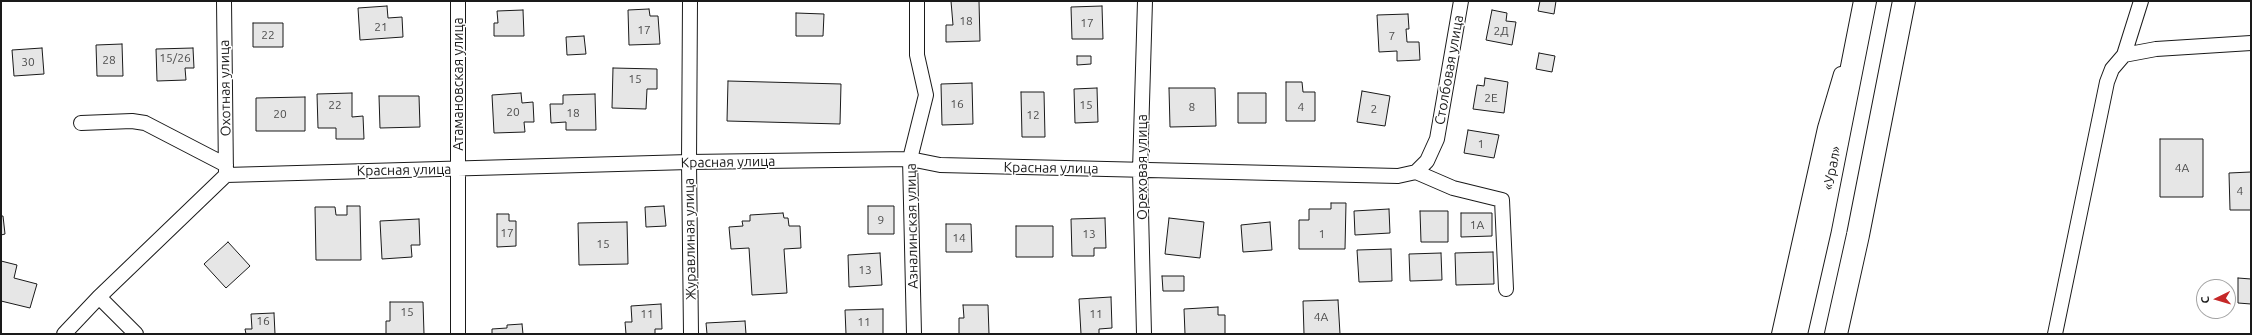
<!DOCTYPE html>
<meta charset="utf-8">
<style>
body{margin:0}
#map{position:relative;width:2252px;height:335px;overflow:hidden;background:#fff;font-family:Ubuntu,sans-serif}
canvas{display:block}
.frame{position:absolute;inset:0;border:2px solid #1a1a1a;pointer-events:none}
.north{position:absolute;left:2196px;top:279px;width:40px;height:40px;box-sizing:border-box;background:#fff;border:1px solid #a3a3a3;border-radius:50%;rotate:265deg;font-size:11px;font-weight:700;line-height:16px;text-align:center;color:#1a1a1a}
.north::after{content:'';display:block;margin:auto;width:14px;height:18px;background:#c62828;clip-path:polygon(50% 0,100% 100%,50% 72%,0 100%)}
</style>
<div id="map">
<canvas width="2252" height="335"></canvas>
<div class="frame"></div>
<div class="north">С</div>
</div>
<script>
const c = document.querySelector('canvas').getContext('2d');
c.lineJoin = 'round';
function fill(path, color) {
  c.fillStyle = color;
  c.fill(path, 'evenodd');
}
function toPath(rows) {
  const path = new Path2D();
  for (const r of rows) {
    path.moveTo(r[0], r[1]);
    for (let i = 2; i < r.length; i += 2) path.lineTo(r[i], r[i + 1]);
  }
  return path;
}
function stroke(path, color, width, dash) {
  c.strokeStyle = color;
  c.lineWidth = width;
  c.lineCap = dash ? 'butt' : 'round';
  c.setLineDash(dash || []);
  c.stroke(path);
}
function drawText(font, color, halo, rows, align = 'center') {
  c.font = font + ' Ubuntu,sans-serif';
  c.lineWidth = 3;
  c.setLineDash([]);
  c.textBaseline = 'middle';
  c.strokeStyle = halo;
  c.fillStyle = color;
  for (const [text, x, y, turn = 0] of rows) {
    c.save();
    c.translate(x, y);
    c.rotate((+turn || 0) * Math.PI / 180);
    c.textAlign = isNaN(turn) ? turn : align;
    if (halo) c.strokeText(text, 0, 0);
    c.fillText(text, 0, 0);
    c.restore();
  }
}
const building = toPath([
 [951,1,979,1,980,41,946,42,946,25,953,25,951,1],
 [1540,1,1556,1,1554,14,1538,11,1540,1],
 [387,6,388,18,402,17,403,37,360,40,358,8,387,6],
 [1102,6,1103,39,1072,39,1071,7,1102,6],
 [649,9,650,16,658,16,660,44,629,45,628,10,649,9],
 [523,10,524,36,494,36,494,23,498,23,497,11,523,10],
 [1492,10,1507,13,1506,21,1516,22,1512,45,1486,40,1492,10],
 [796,13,824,14,823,36,796,36,796,13],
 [1408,14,1409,29,1406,29,1407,42,1419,42,1420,60,1397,61,1397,51,1379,52,1377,15,1408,14],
 [253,23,283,23,283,47,253,47,253,23],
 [584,36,586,54,567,55,566,37,584,36],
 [122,44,123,76,97,76,96,45,122,44],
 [42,48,44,74,14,76,12,50,42,48],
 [193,48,194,68,185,68,186,80,157,81,156,49,193,48],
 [1539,53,1555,56,1552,72,1536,69,1539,53],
 [1077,56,1091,56,1091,64,1077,65,1077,56],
 [613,68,657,69,657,89,647,89,646,109,612,108,613,68],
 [1485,78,1508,82,1504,113,1473,109,1477,85,1484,86,1485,78],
 [728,81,841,84,840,124,727,121,728,81],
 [1286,82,1302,82,1303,92,1315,92,1315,121,1286,121,1286,82],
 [972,83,973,124,942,125,941,84,972,83],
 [1097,88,1098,122,1075,123,1074,89,1097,88],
 [1169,88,1215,88,1216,126,1170,127,1169,88],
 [1362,91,1390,96,1385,126,1357,122,1362,91],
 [1021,92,1044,92,1045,137,1022,137,1021,92],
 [352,93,352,117,363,116,364,139,336,139,336,128,318,128,317,94,352,93],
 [521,93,522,103,533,102,534,122,524,122,525,132,494,133,492,95,521,93],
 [1238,93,1266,93,1266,123,1238,123,1238,93],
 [595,94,596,130,566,130,566,122,551,123,550,104,563,104,563,95,595,94],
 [379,96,419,96,420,127,380,128,379,96],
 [305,97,305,131,256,131,256,98,305,97],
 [1468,130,1499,135,1494,158,1464,153,1468,130],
 [2160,139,2203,139,2203,197,2160,197,2160,139],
 [2251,172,2251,210,2230,210,2229,173,2251,172],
 [1331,203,1346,203,1345,249,1299,249,1299,220,1309,220,1309,209,1331,209,1331,203],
 [347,206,360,206,361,260,316,260,315,207,335,207,336,215,347,215,347,206],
 [664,206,666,226,646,227,645,207,664,206],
 [868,206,894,206,894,234,868,234,868,206],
 [1389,209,1390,233,1355,235,1354,211,1389,209],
 [1420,211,1448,211,1448,242,1421,242,1420,211],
 [783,213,784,218,788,218,789,226,800,226,801,248,784,249,787,293,752,295,749,248,731,249,729,227,743,226,742,221,750,221,750,215,783,213],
 [1461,213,1492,213,1492,236,1461,237,1461,213],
 [497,214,509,214,509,221,516,221,516,246,497,247,497,214],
 [1,216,3,216,5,234,1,235,1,216],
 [1105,218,1106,248,1094,248,1094,256,1072,256,1071,219,1105,218],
 [1169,218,1204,222,1200,258,1165,254,1169,218],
 [419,219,420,245,411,245,412,257,382,259,380,221,419,219],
 [627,222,628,264,579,265,578,223,627,222],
 [1270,222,1272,250,1243,252,1241,225,1270,222],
 [946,224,971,224,972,252,946,252,946,224],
 [1016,226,1053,226,1053,257,1016,257,1016,226],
 [228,242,250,266,226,288,204,264,228,242],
 [1391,249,1392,281,1359,282,1357,250,1391,249],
 [1493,252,1494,284,1456,285,1455,253,1493,252],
 [880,253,882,285,849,287,848,255,880,253],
 [1441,253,1442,280,1410,281,1409,254,1441,253],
 [1,261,17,265,14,278,37,284,30,308,1,301,1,261],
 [1162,276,1184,276,1184,291,1163,291,1162,276],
 [2238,278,2251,279,2251,304,2238,303,2238,278],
 [1111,297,1112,328,1099,329,1099,334,1081,334,1079,299,1111,297],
 [1338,300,1340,334,1304,334,1303,301,1338,300],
 [390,302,423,302,424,334,386,334,386,321,390,321,390,302],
 [661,304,662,329,655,329,655,334,626,334,625,322,632,322,631,306,661,304],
 [963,305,988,305,989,334,959,334,959,318,964,318,963,305],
 [1218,307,1218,315,1225,315,1225,334,1185,334,1184,309,1218,307],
 [883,309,883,334,846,334,845,310,883,309],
 [274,313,275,334,246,334,245,329,252,329,251,314,274,313],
 [745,321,746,334,707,334,706,323,745,321],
 [522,324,523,334,492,334,492,329,507,328,507,325,522,324]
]);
fill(building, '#e6e6e6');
stroke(building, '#1a1a1a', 1);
const minor = toPath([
 [224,1,226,175],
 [458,1,458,334],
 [690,1,689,162,691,334],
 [2124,55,2156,49,2251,43],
 [81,123,132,121,145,123,226,165],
 [1416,172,1453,188,1502,200,1506,289],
 [99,297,136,334],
 [64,334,99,297,226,175,689,162,910,159,940,165,1398,176,1416,172,1427,161,1437,139,1461,1],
 [914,334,910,159,926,95,917,55,917,1],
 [1144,334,1140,170,1145,1],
 [1779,334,1825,128,1841,74],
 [2055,334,2107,82,2112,69,2124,55,2141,1]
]);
const trunk = toPath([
 [1796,334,1820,229,1865,1],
 [1836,334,1858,235,1904,1]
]);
stroke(minor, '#1a1a1a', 16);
stroke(trunk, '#1a1a1a', 24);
stroke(minor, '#fff', 14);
stroke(trunk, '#fff', 22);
drawText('12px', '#4d4d4d', null, [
 ["18",966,21],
 ["17",1087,23],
 ["21",381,27],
 ["17",644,30],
 ["2Д",1501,31],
 ["22",268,35],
 ["7",1392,36],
 ["15/26",175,58],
 ["28",109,60],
 ["30",28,62],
 ["15",635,79],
 ["2Е",1491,98],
 ["16",957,104],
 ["22",335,105],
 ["15",1086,105],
 ["8",1192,107],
 ["4",1301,107],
 ["2",1374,109],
 ["20",513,112],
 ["18",573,113],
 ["20",280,114],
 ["12",1033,115],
 ["1",1481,144],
 ["4А",2182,168],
 ["4",2240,191],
 ["9",881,220],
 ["1А",1477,225],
 ["17",507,233],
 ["13",1089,234],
 ["1",1322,234],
 ["14",959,238],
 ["15",603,244],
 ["13",865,270],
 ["15",407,312],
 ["11",647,314],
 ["11",1096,314],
 ["4А",1321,317],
 ["16",263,321],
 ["11",864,322]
]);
drawText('14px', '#1a1a1a', '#fff', [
 ["Столбовая улица",1449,70,-80],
 ["Атамановская улица",458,84,-90],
 ["Охотная улица",225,88,-91],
 ["Красная улица",728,162,-1],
 ["Ореховая улица",1142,167,-90],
 ["Красная улица",1051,168,1],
 ["«Урал»",1832,168,-79],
 ["Красная улица",404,170,-1],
 ["Азналинская улица",912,226,-91],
 ["Журавлиная улица",690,239,-91]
]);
</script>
